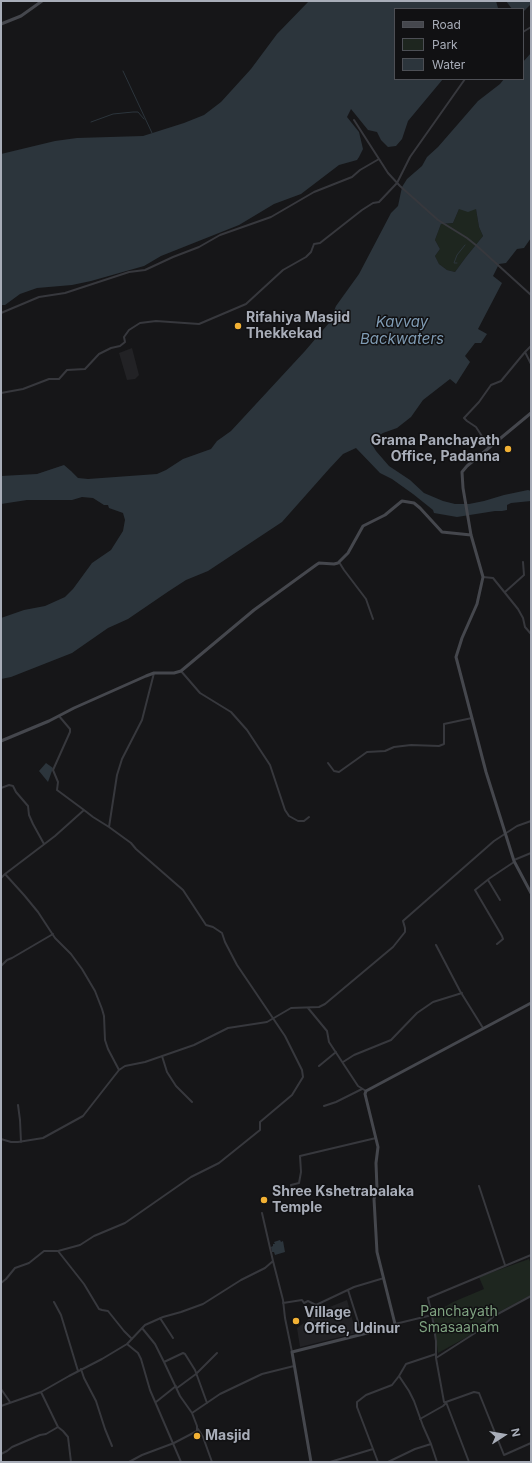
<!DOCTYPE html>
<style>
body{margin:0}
#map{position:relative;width:532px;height:1463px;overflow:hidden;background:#161618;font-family:Inter,sans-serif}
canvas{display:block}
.frame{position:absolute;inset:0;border:2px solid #a8adb8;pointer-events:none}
.legend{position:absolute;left:394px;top:8px;width:130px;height:72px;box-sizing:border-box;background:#111113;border:1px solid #4d4f55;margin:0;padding:5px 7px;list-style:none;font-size:12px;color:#a8adb8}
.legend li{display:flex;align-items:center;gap:8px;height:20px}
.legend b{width:20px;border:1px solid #4d4f55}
.north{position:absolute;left:484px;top:1415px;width:40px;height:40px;-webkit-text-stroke:3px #111113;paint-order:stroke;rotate:78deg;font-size:11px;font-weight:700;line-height:16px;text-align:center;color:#a8adb8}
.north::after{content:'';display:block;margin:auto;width:14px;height:18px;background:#a8adb8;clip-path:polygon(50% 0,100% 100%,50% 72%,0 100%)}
</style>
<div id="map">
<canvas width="532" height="1463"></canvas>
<div class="frame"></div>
<ul class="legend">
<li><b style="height:5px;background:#45474d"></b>Road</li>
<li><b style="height:11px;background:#1e261f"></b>Park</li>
<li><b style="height:11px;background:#2c353c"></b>Water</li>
</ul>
<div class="north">N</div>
</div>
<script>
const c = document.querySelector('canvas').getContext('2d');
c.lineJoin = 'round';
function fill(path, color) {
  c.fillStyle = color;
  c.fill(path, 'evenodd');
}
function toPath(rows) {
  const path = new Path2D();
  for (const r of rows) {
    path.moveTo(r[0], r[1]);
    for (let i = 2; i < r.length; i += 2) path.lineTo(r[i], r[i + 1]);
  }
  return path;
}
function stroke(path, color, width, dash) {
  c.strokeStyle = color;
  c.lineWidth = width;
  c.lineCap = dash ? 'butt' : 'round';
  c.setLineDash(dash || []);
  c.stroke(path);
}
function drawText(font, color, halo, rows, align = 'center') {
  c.font = font + ' Inter,sans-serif';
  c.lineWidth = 3;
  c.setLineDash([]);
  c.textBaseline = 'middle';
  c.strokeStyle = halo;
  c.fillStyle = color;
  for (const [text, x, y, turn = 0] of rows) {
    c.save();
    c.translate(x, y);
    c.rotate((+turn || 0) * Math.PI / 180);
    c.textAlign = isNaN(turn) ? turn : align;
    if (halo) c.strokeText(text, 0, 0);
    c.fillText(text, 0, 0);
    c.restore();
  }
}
fill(toPath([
 [132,348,139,375,135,379,127,380,119,353],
 [347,1300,356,1333,300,1347,297,1328,320,1311]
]), '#222225');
fill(toPath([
 [459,209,476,209,479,227,483,236,466,257,455,272,447,270,439,264,435,256,440,249,435,240,441,224,453,223],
 [529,1259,531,1264,531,1295,495,1314,476,1332,438,1353,433,1314,453,1302,484,1289,479,1277]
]), '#1e261f');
fill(toPath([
 [309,1,496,1,498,8,395,9,395,79,443,79,408,121,402,139,396,146,388,147,381,140,377,132,368,130,351,109,347,117,359,132,363,149,359,157,357,160,339,165,301,194,274,204,239,225,161,256,144,266,91,281,72,285,37,288,20,294,5,305,1,305,1,154,55,141,77,138,143,136,184,123,204,115,221,102,251,69,277,34],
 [506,1,531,1,531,4,523,12,523,9,512,9],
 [531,53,531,238,524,248,517,249,506,263,499,264,493,276,502,283,478,329,487,334,481,343,475,343,465,356,470,362,456,384,450,379,423,400,411,417,397,428,383,433,370,441,376,451,389,466,410,480,424,493,443,501,455,504,469,504,484,501,504,495,528,490,531,491,531,501,511,503,507,505,507,510,502,511,495,511,457,517,434,513,433,510,413,494,392,479,380,473,356,448,343,454,329,469,282,522,208,571,186,580,169,591,128,619,108,628,72,653,11,677,1,679,1,618,24,610,45,606,65,597,73,589,92,563,111,550,123,531,125,520,123,513,109,508,108,505,104,505,93,498,82,497,72,500,27,500,1,504,1,476,37,474,64,465,71,471,78,478,88,479,157,474,166,470,183,459,211,449,217,441,231,431,305,351,329,323,336,306,359,274,391,213,398,206,402,187,407,179,422,166,427,157,438,147,478,101,500,84,504,79,523,79,523,62],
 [459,209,468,212,476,209,479,227,483,236,466,257,455,272,447,270,439,264,435,256,440,249,435,240,441,224,453,223],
 [46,763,53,768,48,782,39,771],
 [280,1240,281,1242,283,1241,285,1252,275,1255,274,1252,272,1252,271,1247,273,1246,273,1244,275,1244,274,1242]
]), '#2c353c');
stroke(toPath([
 [123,71,152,133],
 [91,122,113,114,133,112,138,112,144,119],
 [457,263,454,263,457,255,465,245]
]), '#2c353c', 1);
stroke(toPath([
 [523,32,531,27],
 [354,120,388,173,400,186,438,220,467,238,477,246,531,295],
 [1,313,39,297,65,293,129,272,145,270,173,257,199,247,220,235,271,217,314,192,352,177,360,170,379,159],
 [531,346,525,352,531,364],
 [1,393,23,389,49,379,59,379,67,370,85,369,99,354,111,348,120,346,125,342,124,337,129,330,140,323,156,321,199,324,246,304,283,270,306,257,311,252,314,244,320,243,362,210,373,203,379,202,397,183,410,157,465,79],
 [489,447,476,427,467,421,464,418,479,402,491,385,501,381,525,352],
 [339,562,344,570,366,599,373,619],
 [483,577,493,578,518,609,523,618,525,627,531,634],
 [505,592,524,575,523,562],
 [181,671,200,693,231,712,247,730,270,765,285,810,289,816,298,821,304,821,309,817],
 [59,716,70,729,70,732,53,770,58,782,57,790,84,810],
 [328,763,334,771,339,772,367,752,385,751,394,747,411,745,439,746,444,744,444,724,472,718],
 [1,788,9,785,13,786,16,792,28,806,29,815,33,824,44,844],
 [514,860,531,853],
 [5,874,55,836,84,810,93,817,109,827,117,775,122,759,142,720,154,673],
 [1,878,5,874,24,895,38,912,55,938,71,954,82,969,95,991,102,1009,104,1016,105,1040,108,1049,119,1070],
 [488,880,500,900],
 [497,944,503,939,502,936,475,890,490,878,514,862],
 [436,945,460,991,483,1028],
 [1,966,7,960,12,958,53,934],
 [308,1008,327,1031,329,1042,358,1086,366,1091],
 [162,1056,167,1072,176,1086,192,1102],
 [343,1062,354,1055,391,1040,417,1013,433,1002,462,993],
 [319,1066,336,1052],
 [18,1105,20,1120,21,1142],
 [324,1106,336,1102,362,1089],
 [1,1139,11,1142,18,1142,43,1138,83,1116,119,1070,125,1066,145,1062,194,1045,228,1028,267,1022,291,1008,319,1007,325,1004,393,947,405,932,405,928,403,921,404,920,494,841,517,826,531,821],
 [479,1186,505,1265],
 [275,1195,292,1190,291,1185,299,1183,301,1172,300,1156,376,1138],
 [262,1213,273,1261],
 [58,1251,84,1284,99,1309,102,1310,108,1311,124,1331,132,1339],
 [1,1283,6,1279,15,1268,29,1263,44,1251,58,1251,80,1245,94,1236,125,1223,191,1177,219,1163,260,1130,260,1122,292,1095,303,1077,302,1070,285,1036,237,965,225,942,222,933,213,927,206,925,183,890,136,849,131,843,109,827],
 [348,1290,362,1334],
 [54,1302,61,1315,78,1371],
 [283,1303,302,1300,304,1303,308,1301,316,1305,354,1287,384,1278],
 [432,1315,428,1298,531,1255],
 [160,1318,173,1338],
 [395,1324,432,1315,436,1341,436,1358,444,1402,446,1402,474,1392,479,1393,504,1455,531,1443],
 [142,1328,155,1344,164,1362,183,1353,185,1354,195,1370,207,1403],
 [127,1344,138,1353,141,1359,150,1390,181,1462],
 [436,1358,475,1333,494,1316,531,1296],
 [164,1362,180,1396,192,1413],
 [81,1369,84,1378,96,1401,105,1429,112,1446],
 [399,1376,409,1391,414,1401,423,1426,431,1444,437,1462],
 [177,1388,196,1374,217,1353],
 [1,1389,10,1402],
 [41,1392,58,1427,63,1431,68,1437,71,1462],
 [156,1402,176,1386],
 [446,1402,469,1462],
 [1,1406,41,1392,69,1376,102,1359,127,1344,145,1325,163,1317,181,1312,203,1304,241,1280,265,1268,273,1261,283,1300,285,1318,292,1352],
 [420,1419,443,1406,446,1403],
 [198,1429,203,1437,212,1462],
 [1,1454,7,1451,12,1447,40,1435,46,1434,58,1427],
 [129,1462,142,1455,174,1443,197,1431,197,1426,192,1413,220,1394,262,1374,294,1366],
 [330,1462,373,1449],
 [378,1462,357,1407,357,1402,366,1395,392,1385,399,1376,406,1364,436,1354],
 [388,1462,415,1449,431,1444]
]), '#37383d', 2);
stroke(toPath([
 [1,24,21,16,42,1],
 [531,413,467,466,462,472,463,488,471,535,483,577,477,604,462,638,456,657,486,772,514,861,531,893],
 [1,741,49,721,74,708,146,676,154,673,174,673,181,671,254,610,316,565,319,563,334,564,338,563,348,553,363,526,385,515,402,501,414,503,420,508,442,532,471,535],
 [311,1462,292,1352,391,1327,395,1324,377,1252,374,1199,377,1189,376,1163,378,1147,365,1094,366,1091,531,1003]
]), '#45474d', 3);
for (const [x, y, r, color] of [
 [238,326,4,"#f2b134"],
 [508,449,4,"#f2b134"],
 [264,1200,4,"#f2b134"],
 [296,1321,4,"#f2b134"],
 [197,1436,4,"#f2b134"]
]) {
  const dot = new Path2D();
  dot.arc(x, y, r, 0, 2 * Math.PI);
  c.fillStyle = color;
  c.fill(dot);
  stroke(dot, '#111113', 1.5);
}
drawText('bold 14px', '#a8adb8', '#111113', [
 ["Rifahiya Masjid",246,318],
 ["Thekkekad",246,334],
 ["Grama Panchayath",500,441,"right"],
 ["Office, Padanna",500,457,"right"],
 ["Shree Kshetrabalaka",272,1192],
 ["Temple",272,1208],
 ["Village",304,1313],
 ["Office, Udinur",304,1329],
 ["Masjid",205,1436]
], 'left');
drawText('14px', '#7fa381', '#111113', [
 ["Panchayath",459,1312],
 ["Smasaanam",459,1328]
]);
drawText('italic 15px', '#7f9bb3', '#111113', [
 ["Kavvay",402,322],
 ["Backwaters",402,339]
]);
</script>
